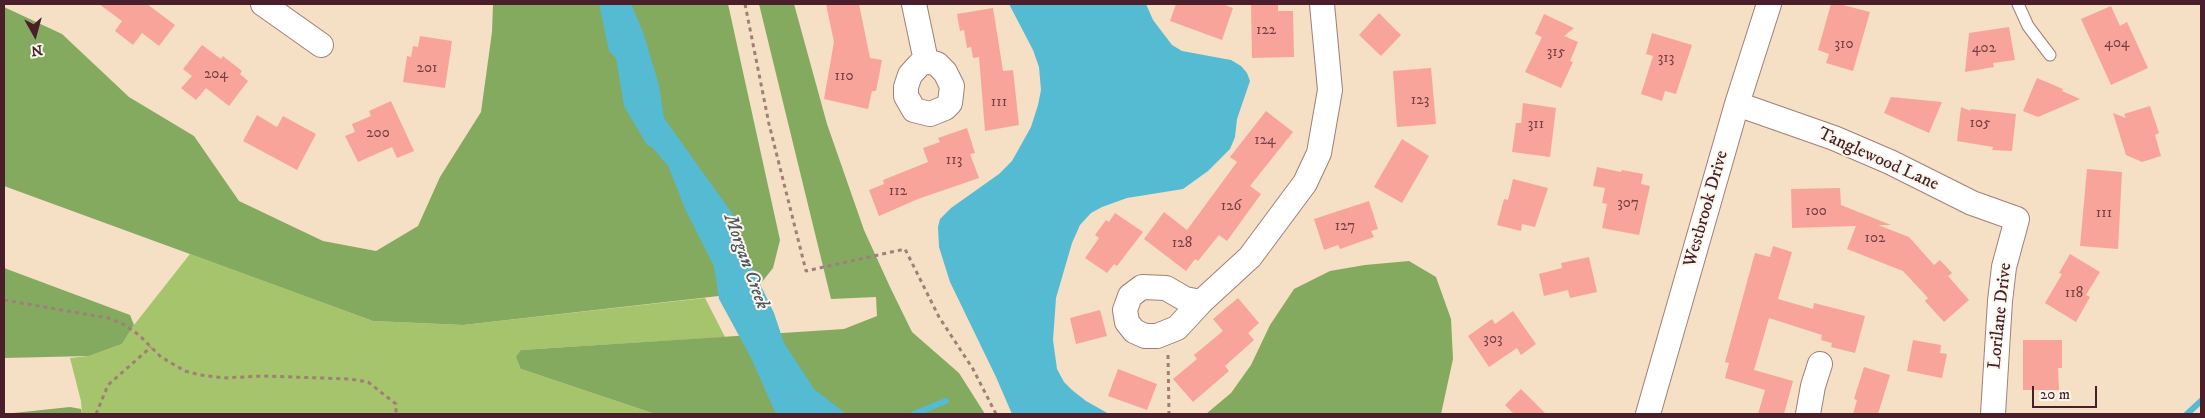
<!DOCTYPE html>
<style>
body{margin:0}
#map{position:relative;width:2205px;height:418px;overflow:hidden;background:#f5dfc5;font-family:"IM FELL DW Pica",serif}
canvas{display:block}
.frame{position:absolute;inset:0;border:5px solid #4a1f2b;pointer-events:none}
.north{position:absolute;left:10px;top:10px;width:50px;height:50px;-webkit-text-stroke:4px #fbf7ec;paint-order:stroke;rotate:173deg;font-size:14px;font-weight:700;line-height:20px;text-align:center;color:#4a1f2b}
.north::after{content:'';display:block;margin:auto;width:18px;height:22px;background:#4a1f2b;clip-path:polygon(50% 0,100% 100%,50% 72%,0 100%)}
.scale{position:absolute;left:2032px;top:386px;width:65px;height:22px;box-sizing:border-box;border:2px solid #4a1f2b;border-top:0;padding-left:6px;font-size:15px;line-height:18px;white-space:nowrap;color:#4a1f2b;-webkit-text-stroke:4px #fbf7ec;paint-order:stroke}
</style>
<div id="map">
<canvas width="2205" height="418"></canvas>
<div class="frame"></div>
<div class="north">N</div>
<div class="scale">20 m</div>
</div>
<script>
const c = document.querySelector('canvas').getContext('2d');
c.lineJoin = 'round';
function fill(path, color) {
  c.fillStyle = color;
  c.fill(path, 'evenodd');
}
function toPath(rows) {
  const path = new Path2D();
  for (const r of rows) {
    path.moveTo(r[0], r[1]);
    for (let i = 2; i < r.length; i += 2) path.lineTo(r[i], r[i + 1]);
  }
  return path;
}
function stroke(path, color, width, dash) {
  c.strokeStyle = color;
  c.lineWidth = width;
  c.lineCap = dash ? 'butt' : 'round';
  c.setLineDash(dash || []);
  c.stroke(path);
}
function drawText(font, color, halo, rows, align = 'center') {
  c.font = font + ' "IM FELL DW Pica",serif';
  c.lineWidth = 4;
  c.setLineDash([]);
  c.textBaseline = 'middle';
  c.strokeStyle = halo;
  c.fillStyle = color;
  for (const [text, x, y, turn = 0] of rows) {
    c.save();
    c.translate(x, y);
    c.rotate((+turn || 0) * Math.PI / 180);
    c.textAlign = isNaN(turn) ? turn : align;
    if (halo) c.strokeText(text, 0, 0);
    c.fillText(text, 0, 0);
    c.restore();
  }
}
fill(toPath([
 [190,254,373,321,463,325,705,298,725,337,521,350,521,369,655,414,82,414,81,401,70,358,89,356,122,344,134,325]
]), '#a5c46c');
fill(toPath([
 [493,4,728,4,780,240,773,268,754,292,463,325,373,321,4,186,4,7,62,34,129,97,194,136,239,201,323,241,376,251,418,226,440,177,481,112,492,32],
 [759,4,794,4,827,124,864,230,890,287,912,332,959,373,985,414,655,414,521,369,516,357,521,350,844,329,877,316,876,297,831,299],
 [1409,261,1436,277,1451,319,1453,359,1441,414,1206,414,1231,393,1251,365,1270,325,1294,289,1330,271,1365,265],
 [4,268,130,315,134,325,122,344,89,356,4,358],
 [70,407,81,409,82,414,4,414]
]), '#84aa60');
fill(toPath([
 [599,4,631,4,643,32,659,85,664,118,734,216,746,255,774,313,784,343,814,389,846,414,779,414,775,412,750,356,719,299,714,266,686,211,668,166,652,147,647,145,624,106,616,58,609,51],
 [1009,4,1146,4,1153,20,1172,45,1182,51,1231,60,1241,66,1247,73,1250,81,1237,119,1235,137,1230,149,1208,171,1183,189,1127,198,1102,207,1091,213,1080,225,1072,243,1056,298,1053,340,1057,369,1064,382,1072,390,1086,401,1109,414,1012,414,996,377,950,282,939,247,938,227,940,219,951,208,999,174,1012,161,1031,127,1038,105,1041,90,1039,67,1033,50]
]), '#54bbd2');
stroke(toPath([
 [914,414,946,401],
 [2187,414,2201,401]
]), '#54bbd2', 6);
fill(toPath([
 [99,4,147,4,175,25,159,46,142,33,133,45,115,31,122,21],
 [826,4,859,4,870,58,882,60,876,91,872,91,868,109,824,99,834,42],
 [1176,4,1222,4,1233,8,1222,40,1170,21],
 [1278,4,1278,11,1293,11,1294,57,1252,58,1251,5],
 [1831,4,1839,4,1870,12,1853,71,1826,63,1829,54,1818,50],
 [2111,6,2120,26,2127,22,2148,68,2111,85,2081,19],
 [993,8,1003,71,1013,70,1019,125,985,131,979,57,973,58,971,47,967,48,964,30,960,31,957,14],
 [1379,13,1401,35,1381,56,1359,35],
 [1544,14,1574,28,1564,36,1578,42,1570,61,1573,62,1561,88,1525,72,1542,37,1535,34],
 [2009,27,2015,60,1993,63,1994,67,1965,72,1969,33],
 [1652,33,1692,45,1676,94,1665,91,1662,101,1641,94,1653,56,1646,54],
 [420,36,452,41,445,88,403,82,407,56,411,57,413,46,418,47],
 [202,45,221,59,223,56,242,71,240,74,248,81,229,106,206,88,196,100,181,88,192,76,183,69],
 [1431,68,1436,124,1397,127,1393,71],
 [2037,78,2063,89,2062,91,2080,99,2038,117,2023,111],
 [1891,97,1942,102,1929,133,1884,113],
 [391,101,414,151,397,158,392,147,358,162,345,136,355,132,352,124,371,116,369,111],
 [1523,103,1556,108,1550,157,1512,152,1516,123,1521,123],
 [2150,106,2159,133,2155,135,2161,156,2142,162,2126,155,2113,113,2126,118,2124,114],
 [1961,107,1971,111,1970,109,2016,114,2012,151,1992,150,1993,147,1957,141],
 [1266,111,1293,132,1250,186,1261,194,1227,241,1219,235,1198,261,1195,259,1186,271,1144,239,1164,212,1187,230,1237,162,1230,157],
 [257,115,277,127,283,116,316,134,297,170,243,141],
 [967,128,975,153,970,154,979,178,918,199,879,216,869,190,884,184,883,180,928,162,923,148,940,142,938,138],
 [1402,139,1429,156,1402,203,1374,187],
 [1597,167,1621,172,1622,170,1643,174,1641,184,1650,186,1639,235,1602,228,1607,204,1602,203,1605,188,1593,186],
 [2087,169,2122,172,2118,249,2080,246],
 [1513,179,1548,188,1535,227,1522,224,1521,231,1497,225,1504,199,1508,200],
 [1840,188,1841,205,1891,225,1878,225,1909,237,1934,265,1940,260,1952,273,1948,276,1969,300,1944,322,1925,301,1928,298,1903,271,1847,249,1856,226,1792,228,1791,189],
 [1369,201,1378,229,1371,231,1374,237,1340,249,1338,245,1324,250,1314,219],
 [1115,213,1143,232,1117,266,1114,264,1107,273,1085,258,1099,238,1095,235,1106,220,1109,222],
 [1773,246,1792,252,1778,299,1813,309,1814,303,1865,316,1855,353,1831,347,1832,343,1821,340,1822,335,1769,318,1754,370,1793,381,1784,414,1758,414,1765,390,1725,378,1729,363,1725,362,1755,253,1770,257],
 [2070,254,2100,272,2086,295,2090,297,2076,322,2045,303,2062,274,2059,273],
 [1589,257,1597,292,1570,298,1568,290,1544,296,1539,274,1562,268,1561,263],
 [1238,298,1259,323,1248,333,1254,340,1225,366,1229,371,1193,402,1173,379,1197,359,1194,355,1223,331,1213,319],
 [1100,310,1107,336,1076,344,1070,318],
 [1513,311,1536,344,1521,355,1517,348,1489,367,1468,336,1492,319,1495,324],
 [1913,340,1941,345,1940,353,1947,354,1942,378,1907,371],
 [2023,340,2062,340,2062,368,2058,368,2059,390,2023,390],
 [1864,367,1890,375,1878,414,1853,414,1857,400,1854,399],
 [1118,369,1157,384,1147,410,1108,396],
 [1521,389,1546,414,1514,414,1505,405]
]), '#f9a49a');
const lane = toPath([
 [2018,4,2028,26,2050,55]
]);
const street = toPath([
 [263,4,321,45],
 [914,4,926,61],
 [926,61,937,64,945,72,952,86,950,103,945,108,930,114,914,110,906,96,906,87,910,75,919,65,926,61],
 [1737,104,1834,138,1890,162,1972,203,2017,219,2004,267,2000,301,1993,414],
 [1201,302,1185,299,1166,288,1142,287,1130,296,1125,310,1127,322,1134,331,1145,336,1157,336,1177,328,1201,302,1250,257,1305,183,1319,153,1330,90,1322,4],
 [1648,414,1737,104,1769,4],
 [1808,414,1813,386,1820,364]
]);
stroke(lane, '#a07f78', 13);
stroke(street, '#a07f78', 26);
stroke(toPath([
 [745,4,769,124,806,271,905,249,939,317,973,369,996,414],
 [4,300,108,318,123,324,139,335,161,357,185,371,200,375,224,378,263,376,350,379,368,382,396,404,396,414],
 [1168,355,1169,414],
 [96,414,108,385,151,347]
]), '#a07f78', 3, [4, 4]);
stroke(lane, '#fff', 11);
stroke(street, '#fff', 24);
drawText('15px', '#764047', null, [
 ["122",1266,31],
 ["404",2117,44],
 ["310",1844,45],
 ["402",1984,49],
 ["315",1556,53],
 ["313",1666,59],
 ["201",427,69],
 ["204",216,75],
 ["110",844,77],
 ["123",1420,101],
 ["111",999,103],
 ["105",1980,124],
 ["311",1536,125],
 ["200",378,134],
 ["124",1265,141],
 ["113",954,161],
 ["112",898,192],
 ["307",1628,204],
 ["126",1231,207],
 ["100",1816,212],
 ["111",2104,214],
 ["127",1345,227],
 ["102",1875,239],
 ["128",1182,244],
 ["118",2074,294],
 ["303",1493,340]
]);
drawText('18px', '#4a1f2b', '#fbf7ec', [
 ["Tanglewood Lane",1878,160,24],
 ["Westbrook Drive",1707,209,-74],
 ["Lorilane Drive",2001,316,-84]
]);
drawText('italic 19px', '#4e5665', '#fbf7ec', [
 ["Morgan Creek",745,262,70]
]);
</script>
